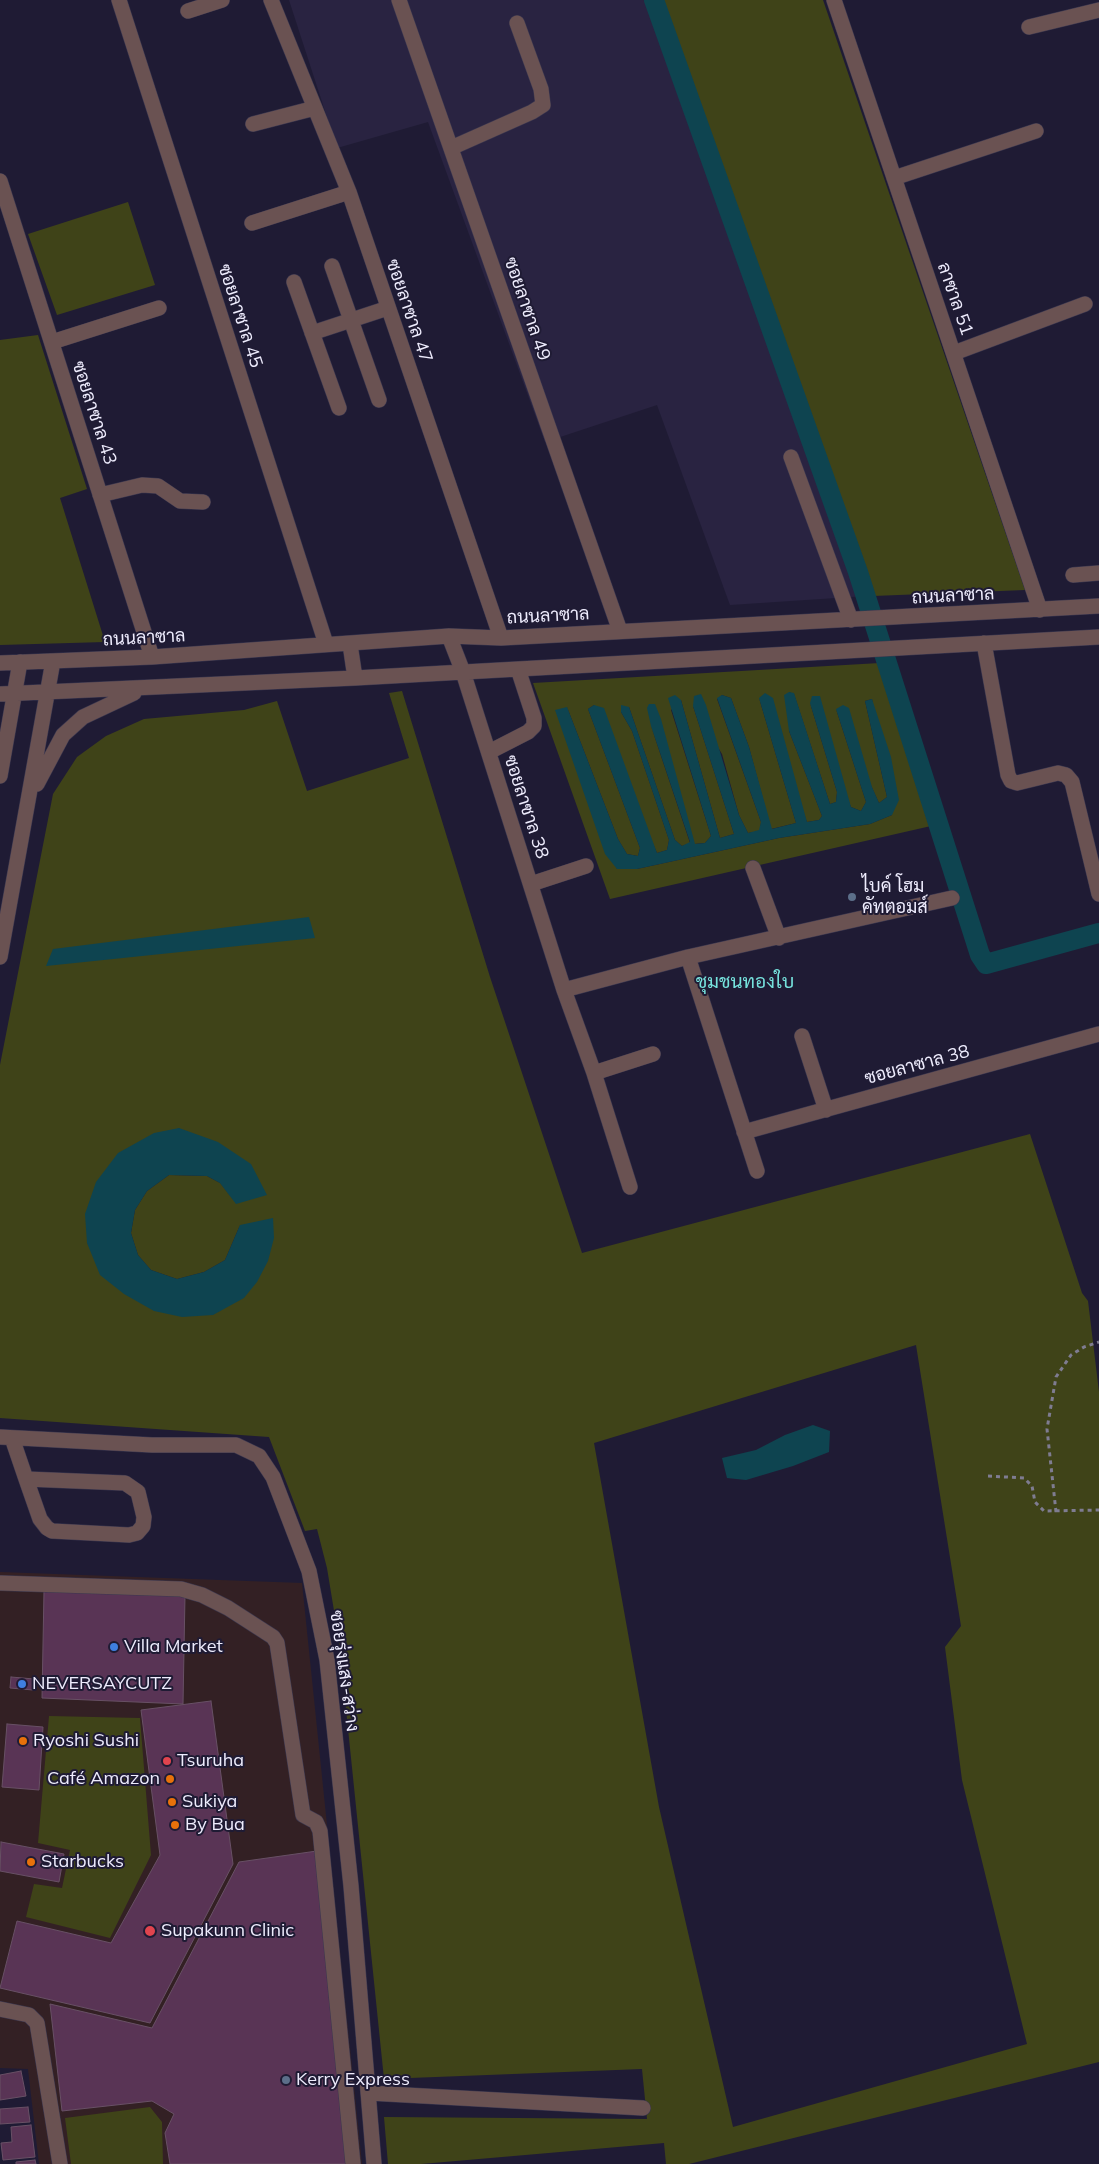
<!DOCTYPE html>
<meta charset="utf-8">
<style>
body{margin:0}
canvas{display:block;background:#1f1b34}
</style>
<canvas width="1099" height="2164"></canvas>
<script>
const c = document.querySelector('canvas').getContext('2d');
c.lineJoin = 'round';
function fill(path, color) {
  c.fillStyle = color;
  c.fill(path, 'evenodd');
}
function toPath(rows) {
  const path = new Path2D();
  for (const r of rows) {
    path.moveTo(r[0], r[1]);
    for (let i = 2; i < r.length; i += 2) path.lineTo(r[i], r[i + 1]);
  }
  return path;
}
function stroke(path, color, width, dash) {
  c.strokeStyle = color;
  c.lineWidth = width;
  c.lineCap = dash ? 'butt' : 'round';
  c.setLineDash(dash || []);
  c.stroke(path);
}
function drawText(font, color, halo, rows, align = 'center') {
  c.font = font + ' Mulish,Sarabun,sans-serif';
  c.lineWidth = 4;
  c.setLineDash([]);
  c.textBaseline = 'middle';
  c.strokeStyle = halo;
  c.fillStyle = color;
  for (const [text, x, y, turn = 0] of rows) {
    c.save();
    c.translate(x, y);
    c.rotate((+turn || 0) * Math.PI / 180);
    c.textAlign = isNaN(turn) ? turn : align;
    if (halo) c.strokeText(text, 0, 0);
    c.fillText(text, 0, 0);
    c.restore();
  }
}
fill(toPath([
 [0,1572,302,1583,362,2164,39,2164,28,2069,0,2068]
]), '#332024');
fill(toPath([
 [289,0,645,0,866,596,730,605,657,405,545,442,428,122,337,148]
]), '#292341');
fill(toPath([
 [661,0,823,0,1025,590,873,596],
 [128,202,155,285,57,315,28,234],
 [38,335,87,489,60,498,105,642,0,645,0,340],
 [880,663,931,826,610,899,533,683],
 [789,692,794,694,830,804,836,802,837,792,810,703,851,807,861,811,866,802,836,709,879,803,887,797,865,701,872,699,892,815,870,824,779,838,637,869,617,869,567,707,618,839,627,854,638,856,640,848,588,709,594,705,657,853,667,850,669,840,632,731,621,712,629,707,675,840,682,846,690,843,651,726,694,844,705,843,711,836,671,710,681,700,720,838,734,834,693,706,722,754,739,815,748,833,760,831,761,822,717,699,722,695,731,698,749,747,771,829,796,823,759,698,807,822,819,820,822,816,789,731],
 [402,691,490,977,582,1253,1030,1134,1082,1293,1088,1301,1099,1392,1099,2062,689,2164,666,2164,664,2143,421,2164,388,2164,384,2117,647,2119,642,2069,384,2079,339,1641,327,1568,317,1529,305,1531,269,1437,0,1418,0,1065,53,794,77,757,106,736,144,719,244,710,277,701,307,791,409,758,389,693],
 [179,1128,236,1204,220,1183,207,1176,169,1175,147,1191,135,1210,131,1233,138,1255,151,1270,177,1279,204,1272,225,1260,240,1225,213,1315,87,1243],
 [916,1345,961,1626,945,1647,962,1780,1027,2044,733,2127,659,1807,594,1443],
 [49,1716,140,1718,151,1855,110,1938,26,1917,34,1884,62,1888,70,1850,38,1843],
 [150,2107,162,2122,163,2164,71,2164,65,2118]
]), '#3f4318');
fill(toPath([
 [789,692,794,693,830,804,836,802,837,792,810,703,812,696,820,696,851,807,861,811,866,802,836,709,843,705,849,708,872,787,879,803,887,797,865,701,872,699,891,757,899,800,892,815,870,824,779,838,637,869,617,869,605,854,555,710,567,707,618,839,627,854,638,856,640,848,588,709,594,705,604,708,657,853,667,850,669,840,632,731,621,712,621,705,629,707,675,840,682,846,690,842,651,726,647,708,649,704,655,704,661,719,695,844,705,843,711,836,668,698,675,695,681,700,720,838,734,834,693,706,694,696,701,694,706,705,739,815,748,833,759,830,761,822,717,698,722,695,731,698,749,747,772,829,796,823,759,698,765,693,773,698,807,822,819,820,822,816,789,731,784,695],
 [309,917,315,938,46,966,53,949],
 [179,1128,218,1142,251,1164,267,1195,236,1204,220,1183,207,1176,169,1175,147,1191,135,1210,131,1233,138,1255,151,1270,177,1279,204,1272,225,1260,240,1225,273,1218,274,1238,268,1261,257,1282,244,1298,213,1315,182,1317,154,1311,124,1294,100,1275,87,1243,85,1214,96,1182,118,1153,154,1133],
 [813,1425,830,1431,829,1452,793,1466,746,1480,727,1478,722,1458,756,1450,785,1435]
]), '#0e4450');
stroke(toPath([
 [654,0,858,572,980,955,986,964,1099,933]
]), '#0e4450', 20);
const building = toPath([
 [44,1591,185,1595,183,1704,42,1698,44,1591],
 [11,1677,34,1679,33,1690,10,1688,11,1677],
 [211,1701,233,1864,150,2023,0,1988,17,1921,111,1943,160,1855,141,1710,211,1701],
 [7,1724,43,1727,39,1790,2,1787,7,1724],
 [1,1842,64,1854,59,1882,0,1871,1,1842],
 [317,1851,348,2164,170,2164,165,2133,174,2114,152,2101,62,2111,50,2004,152,2028,239,1862,317,1851],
 [21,2071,26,2096,0,2100,0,2075,21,2071],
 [28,2107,30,2122,0,2124,0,2109,28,2107],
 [31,2125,35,2157,3,2160,1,2143,12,2142,11,2127,31,2125],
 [35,2160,36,2164,16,2164,16,2162,35,2160]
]);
fill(building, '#593455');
stroke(building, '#685065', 1);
const minor = toPath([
 [119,0,326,644],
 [271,0,349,192,501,638],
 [399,0,620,631],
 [834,0,1040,610],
 [188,11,222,0],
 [1029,27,1099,10],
 [253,124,315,108],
 [451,148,532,112,543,105,541,89,517,23],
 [894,178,1036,131],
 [0,181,152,657],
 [252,223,349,192],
 [332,266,379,400],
 [294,282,339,408],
 [312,333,388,308],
 [52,342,159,308],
 [954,353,1085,304],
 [791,457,851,620],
 [100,495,142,485,158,486,180,501,203,502],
 [1073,575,1099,573],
 [449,636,463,672,564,990,594,1073,630,1187],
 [984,643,1008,775,1011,781,1017,783,1058,773,1066,775,1072,782,1099,894],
 [350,644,355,678],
 [0,663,152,657,449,636,501,638,1099,606],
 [0,694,355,678,1099,637],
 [489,752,528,732,534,726,534,718,518,669],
 [0,776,20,662],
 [37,784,63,735,83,717,134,693],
 [753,868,779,938],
 [531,884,586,866],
 [0,957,53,661],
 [688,957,757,1171],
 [564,990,688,957,952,898],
 [802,1036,826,1110],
 [594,1073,653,1054],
 [744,1132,1099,1034],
 [0,1437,152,1445,236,1445,259,1456,273,1477,309,1571,327,1660,351,1886,374,2164],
 [12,1438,26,1479,40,1519,47,1528,52,1531,129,1535,137,1533,143,1526,144,1517,138,1492,125,1483,26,1479],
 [0,1583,181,1589,202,1595,228,1608,273,1637,277,1643,303,1815,316,1822,320,1831,353,2164],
 [0,2009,29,2015,37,2023,60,2164],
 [369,2093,643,2108]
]);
stroke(minor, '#3c3850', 16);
stroke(toPath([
 [988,1476,1024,1478,1032,1486,1035,1502,1044,1511,1099,1510],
 [1056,1512,1047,1429,1056,1377,1071,1355,1084,1347,1099,1342]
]), '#7f7c91', 3, [4, 4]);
stroke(minor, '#6a5252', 15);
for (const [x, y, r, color] of [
 [852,897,5,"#5c6f8a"],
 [114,1647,5,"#3f7fe0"],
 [22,1684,5,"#3f7fe0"],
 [23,1741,5,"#e8710a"],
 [167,1761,5,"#e0444e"],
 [170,1779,5,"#e8710a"],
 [172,1802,5,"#e8710a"],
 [175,1825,5,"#e8710a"],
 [31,1862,5,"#e8710a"],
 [150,1931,6,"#e0444e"],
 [286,2080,5,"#5c6f8a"]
]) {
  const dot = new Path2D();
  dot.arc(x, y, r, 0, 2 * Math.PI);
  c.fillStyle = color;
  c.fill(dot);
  stroke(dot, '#1f1b34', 2);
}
drawText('18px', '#eeecfd', '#1f1b34', [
 ["ลาซาล 51",955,299,71],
 ["ซอยลาซาล 49",527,309,71],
 ["ซอยลาซาล 47",409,311,71],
 ["ซอยลาซาล 45",240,316,72],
 ["ซอยลาซาล 43",94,413,72],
 ["ถนนลาซาล",953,596,-3],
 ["ถนนลาซาล",548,616,-3],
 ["ถนนลาซาล",144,638,-3],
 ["ซอยลาซาล 38",526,807,72],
 ["ซอยลาซาล 38",917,1065,-15],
 ["ซอยรุ่งแสง-สว่าง",344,1671,82]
]);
drawText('18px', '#eeecfd', '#1f1b34', [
 ["ไบค์ โฮม",862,887],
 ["คัทตอมส์",862,908],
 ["Villa Market",124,1647],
 ["NEVERSAYCUTZ",32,1684],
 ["Ryoshi Sushi",33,1741],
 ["Tsuruha",177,1761],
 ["Café Amazon",160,1779,"right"],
 ["Sukiya",182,1802],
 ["By Bua",185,1825],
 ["Starbucks",41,1862],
 ["Supakunn Clinic",161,1931],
 ["Kerry Express",296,2080]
], 'left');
drawText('19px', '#76e2dd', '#1f1b34', [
 ["ชุมชนทองใบ",745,982]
]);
</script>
